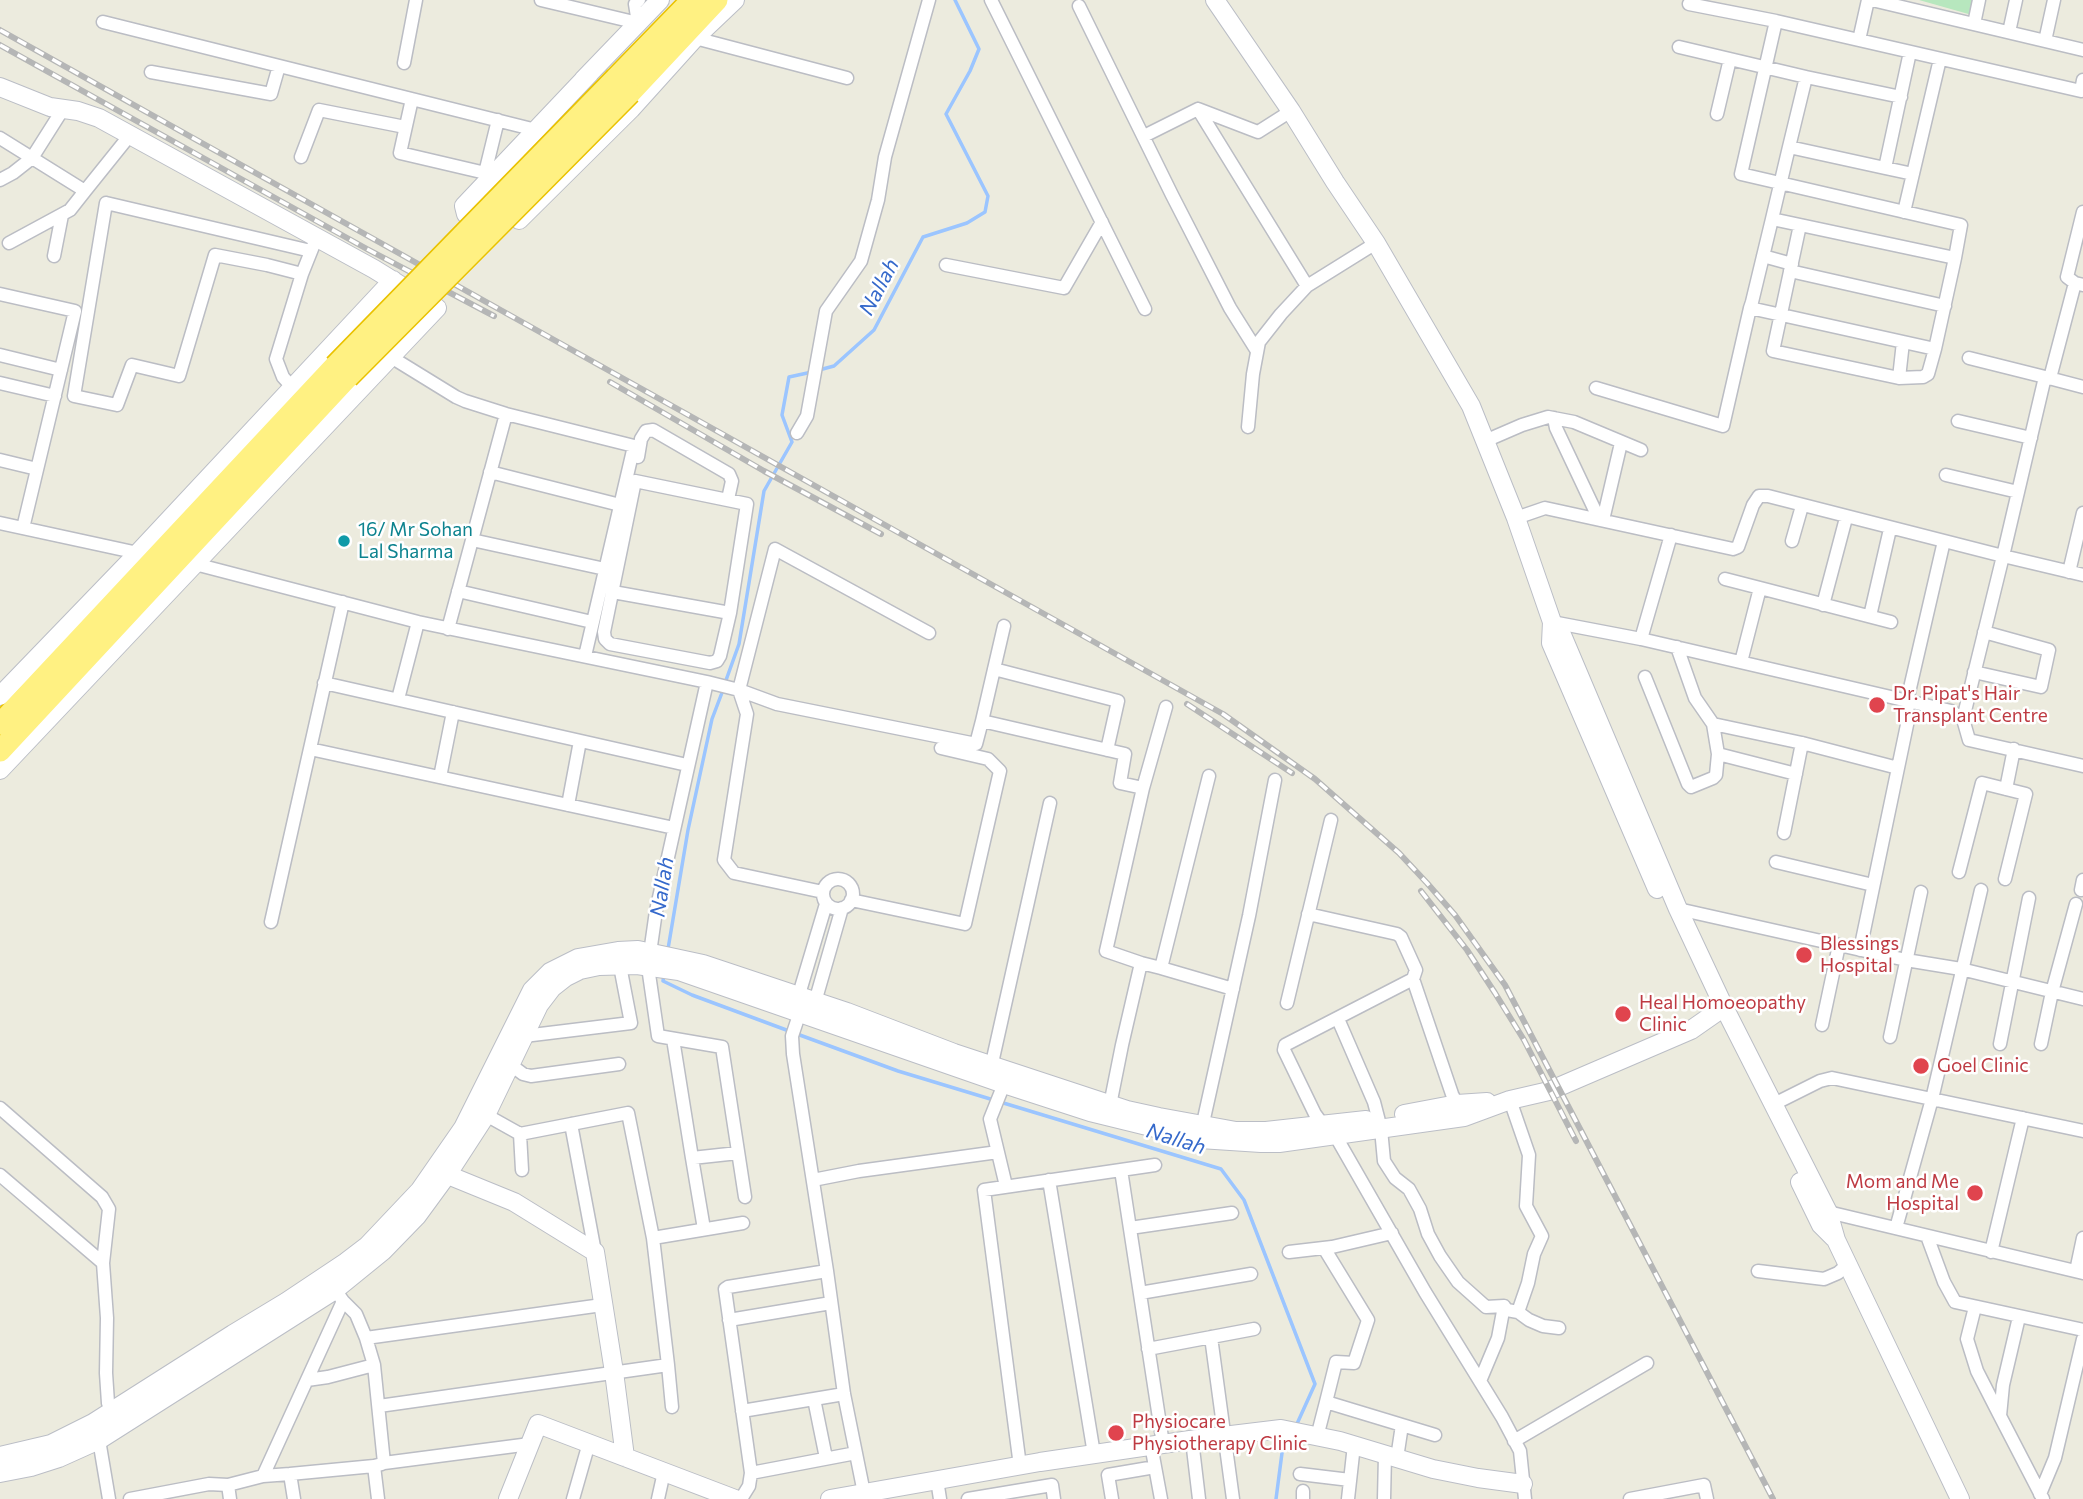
<!DOCTYPE html>
<style>
body{margin:0}
canvas{display:block;background:#ecebde}
</style>
<canvas width="2083" height="1499"></canvas>
<script>
const c = document.querySelector('canvas').getContext('2d');
c.lineJoin = 'round';
function fill(path, color) {
  c.fillStyle = color;
  c.fill(path, 'evenodd');
}
function toPath(rows) {
  const path = new Path2D();
  for (const r of rows) {
    if (r.length === 3) {
      path.moveTo(r[0] + r[2], r[1]);
      path.arc(r[0], r[1], r[2], 0, 2 * Math.PI);
      continue;
    }
    path.moveTo(r[0], r[1]);
    for (let i = 2; i < r.length; i += 2) path.lineTo(r[i], r[i + 1]);
  }
  return path;
}
function stroke(path, color, width, dash) {
  c.strokeStyle = color;
  c.lineWidth = width;
  c.lineCap = dash ? 'butt' : 'round';
  c.setLineDash(dash || []);
  c.stroke(path);
}
function drawText(font, color, halo, rows, align = 'center') {
  c.font = font + ' Commissioner,sans-serif';
  c.lineWidth = 5;
  c.setLineDash([]);
  c.textBaseline = 'middle';
  c.strokeStyle = halo;
  c.fillStyle = color;
  for (const [text, x, y, turn = 0] of rows) {
    c.save();
    c.translate(x, y);
    c.rotate((+turn || 0) * Math.PI / 180);
    c.textAlign = isNaN(turn) ? turn : align;
    if (halo) c.strokeText(text, 0, 0);
    c.fillText(text, 0, 0);
    c.restore();
  }
}
fill(toPath([
 [1919,0,1975,0,1972,15]
]), '#b7e7be');
stroke(toPath([
 [819,370,834,366,874,330,923,237,967,223,985,212,988,196,946,114,970,71,979,49,955,0],
 [725,683,739,644,764,491,792,442,782,415,789,377,812,372],
 [668,949,688,830,712,719,723,690],
 [664,974,663,981,692,995,789,1031],
 [797,1034,898,1071,1221,1169,1244,1200,1315,1384,1296,1426],
 [1276,1499,1282,1453,1291,1436]
]), '#9bc5ff', 3.5);
const street = toPath([
 [541,0,638,23,635,4,639,0],
 [991,0,1145,309],
 [1872,0,2083,50],
 [1689,4,1776,21,2081,91,2083,80],
 [1079,6,1172,195,1230,308,1257,351],
 [1776,21,1741,174,1961,225,1955,258],
 [103,22,536,130],
 [1974,24,1979,0],
 [2009,32,2016,0],
 [695,38,847,78],
 [1859,40,1868,0],
 [2045,41,2054,0],
 [1679,47,1806,77],
 [404,63,416,0],
 [151,72,271,94,279,66],
 [412,99,400,153,494,175],
 [1198,109,1307,286],
 [1717,114,1730,59],
 [1144,136,1198,109,1258,132,1291,111],
 [0,138,85,191,130,135],
 [1789,147,1806,77,1901,97],
 [301,157,319,110,405,127],
 [1885,168,1913,174],
 [485,173,498,120],
 [0,180,13,173,32,158,63,109],
 [1904,212,1940,59],
 [1772,219,1955,258,1935,349,1750,308,1752,302,1772,219,1789,147,1885,168,1910,52],
 [1800,225,1773,351,1899,378,1903,342],
 [9,243,70,210,85,191],
 [54,256,62,215],
 [1763,256,1792,264],
 [946,265,1064,288,1102,222],
 [1790,271,1945,306],
 [302,274,267,265,215,255,179,376,132,365,117,405,74,396,106,203,311,251],
 [2075,283,2067,277,2083,212],
 [0,294,75,311,23,528],
 [0,355,61,370],
 [391,357,456,397,465,401,506,414,634,446,585,656],
 [1969,358,2045,377],
 [1899,378,1923,377,1928,374,1935,349],
 [2050,378,2075,283,2083,285],
 [0,383,55,396],
 [292,387,283,377,276,359,302,274,314,244],
 [1596,388,1723,426,1750,308],
 [1554,418,1556,428,1599,519],
 [1958,421,2031,438],
 [1248,427,1253,374,1259,342,1281,314,1307,286,1376,243],
 [797,433,807,416,826,311,861,261,878,200,885,157,929,0],
 [1485,441,1522,425,1548,417,1574,422,1641,450],
 [638,457,641,439,646,431,653,430,729,474,732,481,728,499],
 [0,460,37,469],
 [490,472,620,505],
 [1946,475,2018,492],
 [635,481,747,504,730,613,720,656,717,661,710,663,610,644,605,639,604,632,635,481],
 [1516,518,1545,508,1733,549,1738,547,1753,505,1759,496,1768,496,2003,556,2045,377,2083,387],
 [1603,520,1621,443],
 [0,523,138,553],
 [472,540,605,569],
 [1792,541,1802,506],
 [195,564,418,622,707,682,739,690,747,714,724,860,734,873,823,892],
 [2069,572,2083,513],
 [1725,579,1760,588],
 [458,591,592,622],
 [613,592,730,613],
 [1823,605,1846,518],
 [1870,616,1890,529],
 [1552,622,1641,639,1951,711,1963,719,1969,740,2083,766],
 [1004,626,982,721,1125,754,1120,783,1143,788],
 [448,629,506,414],
 [929,633,775,549,739,690,777,704,976,744,982,721],
 [1641,639,1671,535],
 [1677,647,1695,698,1713,724,1802,743,1898,768],
 [1741,662,1760,588,1891,622],
 [994,669,1118,701,1107,750],
 [1974,672,2041,687,2049,650,1984,632],
 [1645,677,1688,784,1691,787,1713,778,1716,775,1718,754,1713,724],
 [707,682,656,911,648,967,658,1036,722,1047,745,1197],
 [324,683,687,765],
 [398,699,418,622],
 [1963,719,2003,556,2083,575],
 [310,749,674,828],
 [1718,754,1796,774],
 [440,777,453,712],
 [2006,789,2014,749],
 [568,805,580,741],
 [1784,833,1802,743],
 [1776,862,1873,885],
 [1959,872,1982,783,2026,794,2005,879],
 [838,894,15],
 [2081,890,2083,880],
 [851,900,965,924,1000,771,988,759,941,748],
 [1678,909,1906,960,1961,969,2083,999],
 [1308,914,1397,934,1401,937,1416,970,1413,979,1452,1094,1459,1109],
 [271,922,343,602],
 [1860,950,1908,720,1907,701,1944,541],
 [1141,963,1106,951,1143,788,1166,707],
 [1161,968,1233,989],
 [1413,979,1285,1045,1284,1050,1315,1114,1323,1125,1335,1135,1425,1292,1502,1417,1520,1451,1525,1499],
 [797,1001,826,904],
 [1287,1003,1331,820],
 [813,1009,842,908],
 [800,1012,792,1036,793,1054,827,1271,844,1394,864,1493],
 [1338,1019,1374,1102,1381,1129,1384,1161,1395,1178,1409,1189,1420,1209,1428,1234,1440,1256,1458,1282,1486,1307,1504,1306,1507,1310,1518,1312,1528,1283,1534,1254,1542,1236,1526,1206,1529,1155,1510,1100],
 [1822,1025,1839,945],
 [524,1036,631,1023,620,966],
 [1890,1037,1921,892],
 [673,1039,692,1158,738,1153],
 [2000,1044,2029,898],
 [2041,1044,2052,992,2076,904],
 [511,1065,523,1074,531,1076,619,1064],
 [990,1072,1050,803],
 [1004,1084,990,1119,1006,1186],
 [1774,1104,1820,1081,1832,1078,2083,1131],
 [0,1108,102,1197,109,1209,103,1263,107,1318,106,1373,108,1403,113,1411],
 [1109,1110,1122,1045,1141,963,1161,968,1209,776],
 [486,1115,520,1134,628,1113,653,1238,743,1223],
 [571,1124,595,1252],
 [1201,1132,1249,916,1275,780],
 [520,1134,522,1170],
 [692,1158,704,1229],
 [1121,1170,1163,1444],
 [0,1175,103,1263],
 [813,1180,859,1171,998,1152],
 [1049,1180,1094,1454],
 [1828,1212,2083,1273],
 [1130,1228,1232,1213],
 [1896,1228,1932,1099,1981,890],
 [1927,1236,1944,1282,1955,1302,2083,1330],
 [1324,1248,1368,1320,1354,1363,1336,1362,1326,1402,1435,1435],
 [1289,1252,1332,1247,1392,1233],
 [1991,1252,2023,1118],
 [827,1271,728,1287,725,1289,751,1473,856,1453],
 [1758,1271,1824,1279,1838,1273,1848,1264],
 [2076,1271,2083,1238],
 [331,1284,343,1301,356,1314,366,1338,374,1365,384,1463,530,1444],
 [1140,1293,1251,1274],
 [1975,1307,1967,1339,1977,1371,2000,1416],
 [1518,1312,1529,1320,1543,1326,1559,1328],
 [2019,1317,2003,1385,2000,1416,2043,1499],
 [729,1320,831,1303],
 [1211,1337,1233,1499],
 [366,1338,602,1305],
 [1148,1349,1254,1329],
 [668,1365,672,1407],
 [307,1380,328,1377,374,1365],
 [1480,1381,1498,1338,1504,1306],
 [814,1399,826,1458],
 [379,1406,668,1365,653,1238],
 [742,1411,844,1394],
 [98,1434,109,1499],
 [1317,1437,1326,1402],
 [1192,1440,1199,1499],
 [1514,1441,1647,1363],
 [1151,1445,1161,1499],
 [1397,1458,1402,1425],
 [1020,1466,984,1190,1155,1165],
 [290,1474,374,1466],
 [1300,1474,1350,1480],
 [937,1480,940,1499],
 [228,1485,230,1499],
 [1303,1491,1303,1499],
 [2040,1494,2055,1458,2083,1339],
 [130,1499,209,1484,228,1485,263,1476],
 [294,1499,290,1474,263,1476,343,1301],
 [378,1499,374,1466,382,1464],
 [573,1499,589,1443],
 [658,1499,664,1472],
 [741,1499,749,1486,751,1473],
 [968,1499,1052,1485,1054,1499],
 [1112,1499,1108,1475,1155,1467],
 [1348,1499,1354,1445],
 [1384,1499,1385,1455],
 [1630,1499,1704,1485,1707,1499]
]);
const secondary = toPath([
 [1215,0,1291,111,1335,182,1376,243,1471,406,1516,518,1552,622,1562,635,1678,909,1724,1007,1828,1212,1836,1240,1960,1499],
 [583,80,660,0],
 [0,87,50,107,78,111,99,118,374,269,437,308,0,770],
 [519,220,631,109,695,38,735,0],
 [484,233,466,214,464,206,590,73],
 [1552,622,1551,643,1657,889],
 [0,696,138,553,393,280],
 [1404,1114,1457,1104,1487,1102],
 [438,1171,514,1202,595,1252,614,1372,625,1457],
 [1800,1182,1821,1225,1834,1238],
 [0,1456,51,1444,93,1423,233,1334,286,1302,346,1262,367,1246,420,1190,463,1128,532,990,550,972,578,958,618,951,638,950,703,964,847,1012,954,1053,1127,1110,1159,1117,1236,1131,1266,1131,1366,1120],
 [0,1473,31,1467,59,1458,99,1440,335,1290,383,1251,417,1216,447,1175,486,1115,539,1005,552,988,566,977,580,970,599,966,637,965,679,971,1004,1084,1090,1112,1200,1139,1261,1143,1279,1143,1464,1117,1510,1100,1549,1091,1691,1030,1724,1007],
 [508,1499,538,1424,735,1499],
 [830,1499,1040,1462,1190,1440,1281,1429,1340,1441,1433,1469,1478,1478,1523,1484]
]);
const highway = toPath([
 [616,78,692,0],
 [630,93,717,0],
 [0,724,335,366],
 [0,751,348,377]
]);
stroke(street, '#bbbdc4', 15);
stroke(secondary, '#bbbec6', 20);
stroke(highway, '#eac200', 24);
stroke(street, '#fff', 12);
stroke(secondary, '#fff', 18);
stroke(highway, '#fff182', 21);
const rail = toPath([
 [0,30,1223,714,1315,779,1399,853,1427,883,1455,915,1505,985,1773,1499],
 [0,45,367,249,494,316],
 [610,382,764,471,881,534],
 [1187,704,1292,773],
 [1421,891,1467,950,1495,993,1524,1040,1576,1141]
]);
stroke(rail, '#b5b6b6', 6);
stroke(rail, '#fff', 3.5, [10]);
const highwayBridge = toPath([
 [335,366,616,78],
 [348,377,630,93]
]);
stroke(highwayBridge, '#eac200', 24, []);
stroke(highwayBridge, '#fff182', 21);
for (const [x, y, r, color] of [
 [344,541,7,"#0f9aa8"],
 [1877,705,9,"#e0444e"],
 [1804,955,9,"#e0444e"],
 [1623,1014,9,"#e0444e"],
 [1921,1066,9,"#e0444e"],
 [1975,1193,9,"#e0444e"],
 [1116,1433,9,"#e0444e"]
]) {
  const dot = new Path2D();
  dot.arc(x, y, r, 0, 2 * Math.PI);
  c.fillStyle = color;
  c.fill(dot);
  stroke(dot, '#fff', 2.5);
}
drawText('19px', '#0d838f', '#fff', [
 ["16/ Mr Sohan",358,530],
 ["Lal Sharma",358,552]
], 'left');
drawText('19px', '#be3a42', '#fff', [
 ["Dr. Pipat's Hair",1893,694],
 ["Transplant Centre",1893,716],
 ["Blessings",1820,944],
 ["Hospital",1820,966],
 ["Heal Homoeopathy",1639,1003],
 ["Clinic",1639,1025],
 ["Goel Clinic",1937,1066],
 ["Mom and Me",1959,1182,"right"],
 ["Hospital",1959,1204,"right"],
 ["Physiocare",1132,1422],
 ["Physiotherapy Clinic",1132,1444]
], 'left');
drawText('italic 21px', '#3569cb', '#fff', [
 ["Nallah",879,287,-62],
 ["Nallah",662,887,-81],
 ["Nallah",1176,1139,17]
]);
</script>
